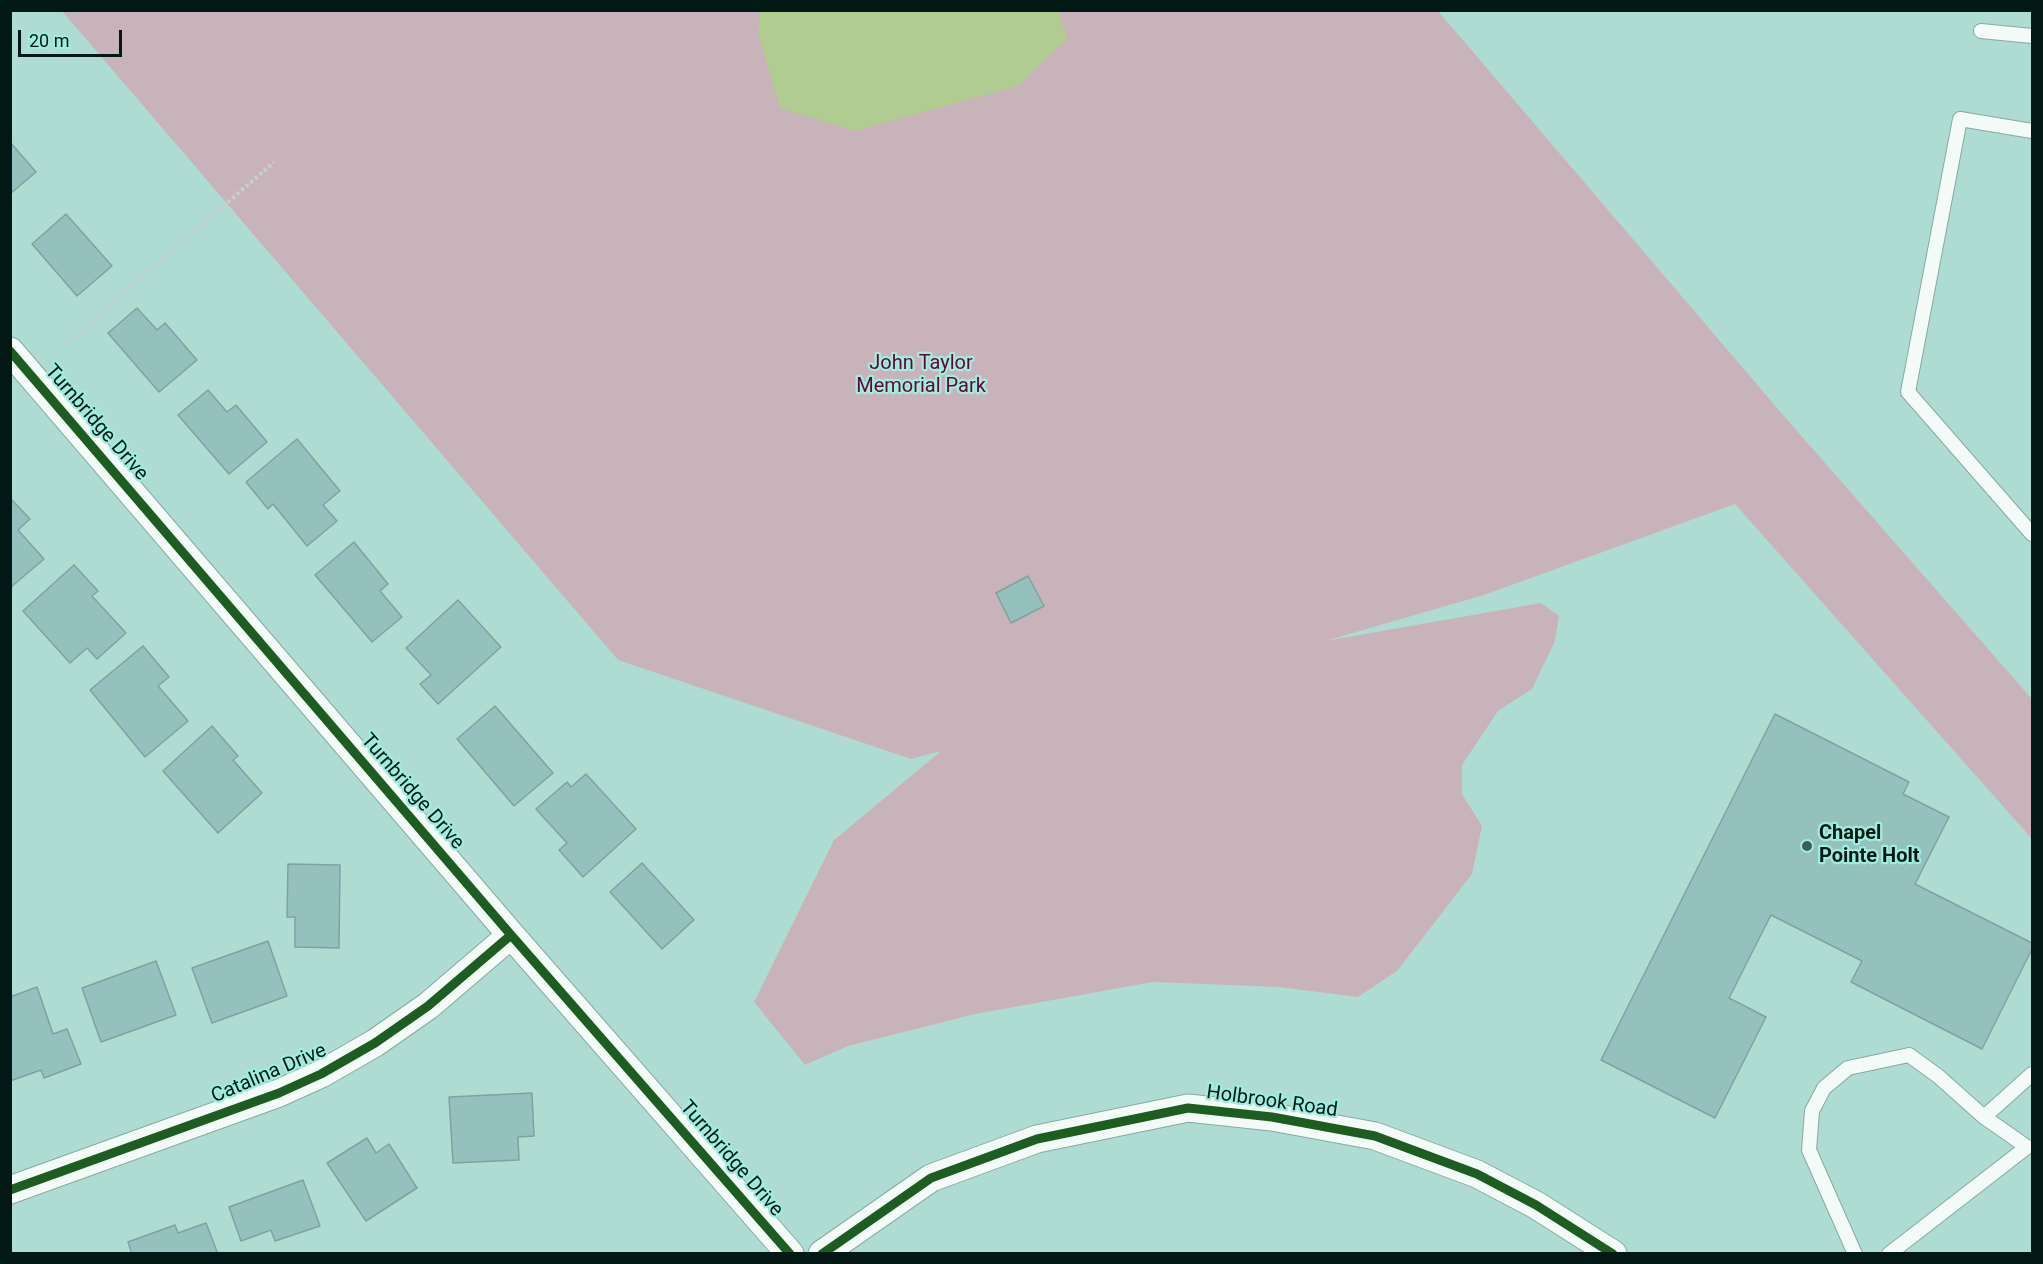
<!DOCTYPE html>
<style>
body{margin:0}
#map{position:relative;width:2043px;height:1264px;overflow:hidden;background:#afdcd2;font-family:Roboto,sans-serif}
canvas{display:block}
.frame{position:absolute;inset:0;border:12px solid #011814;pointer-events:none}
.scale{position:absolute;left:18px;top:30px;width:104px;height:27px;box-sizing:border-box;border:3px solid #011814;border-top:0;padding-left:8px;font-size:18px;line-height:21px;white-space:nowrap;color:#011814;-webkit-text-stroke:4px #9deedd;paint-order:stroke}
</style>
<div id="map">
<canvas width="2043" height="1264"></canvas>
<div class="frame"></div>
<div class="scale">20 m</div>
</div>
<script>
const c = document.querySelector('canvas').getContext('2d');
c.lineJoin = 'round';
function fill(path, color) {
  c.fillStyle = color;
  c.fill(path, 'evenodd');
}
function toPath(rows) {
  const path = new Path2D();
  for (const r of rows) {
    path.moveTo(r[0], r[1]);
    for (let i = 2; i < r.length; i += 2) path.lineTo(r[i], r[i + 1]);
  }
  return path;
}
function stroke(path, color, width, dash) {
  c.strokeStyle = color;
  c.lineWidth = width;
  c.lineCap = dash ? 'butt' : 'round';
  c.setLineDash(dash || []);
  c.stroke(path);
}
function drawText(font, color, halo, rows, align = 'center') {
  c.font = font + ' Roboto,sans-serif';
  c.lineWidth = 4.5;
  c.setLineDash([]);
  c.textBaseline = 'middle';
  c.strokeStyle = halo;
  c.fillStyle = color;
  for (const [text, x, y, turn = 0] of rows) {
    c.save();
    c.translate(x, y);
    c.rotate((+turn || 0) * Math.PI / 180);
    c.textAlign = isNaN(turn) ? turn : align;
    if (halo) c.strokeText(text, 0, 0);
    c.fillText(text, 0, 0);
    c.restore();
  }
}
fill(toPath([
 [62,11,1438,11,1790,423,2032,699,2032,839,1735,504,1484,595,1325,641,1541,603,1559,616,1555,641,1532,689,1498,711,1462,765,1462,794,1482,826,1472,874,1397,971,1358,997,1279,987,1153,982,975,1014,848,1046,805,1065,754,1002,834,840,941,751,911,759,618,660]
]), '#c9b3bb');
fill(toPath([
 [1058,11,1067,39,1018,86,855,131,780,108,758,33,760,11]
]), '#b1cc90');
const building = toPath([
 [10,142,36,172,10,194,10,142],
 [66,214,112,266,77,296,32,244,66,214],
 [137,308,157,330,165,323,197,360,159,392,108,333,137,308],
 [208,390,227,412,236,405,267,442,229,474,178,415,208,390],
 [297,439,340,491,323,505,337,521,307,546,273,504,268,509,246,482,297,439],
 [10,498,30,519,18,530,44,559,10,588,10,498],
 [354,542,388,584,380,591,402,617,372,642,315,575,354,542],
 [74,565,98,591,92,596,126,633,97,659,87,648,70,663,23,611,74,565],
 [1028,576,1044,606,1011,623,996,593,1028,576],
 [458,600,501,647,438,704,420,684,431,675,406,648,458,600],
 [143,646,169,677,158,686,188,721,145,757,90,690,143,646],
 [495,706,553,773,514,806,457,739,495,706],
 [1775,714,1909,782,1903,794,1949,817,1915,884,2032,943,2032,949,1982,1049,1851,982,1862,961,1771,915,1729,998,1766,1017,1715,1118,1601,1060,1775,714],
 [212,726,238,756,233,760,262,793,218,833,163,771,212,726],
 [586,774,636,829,583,877,559,850,567,843,536,809,567,782,571,787,586,774],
 [642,863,694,920,662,949,610,892,642,863],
 [288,864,340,865,339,948,295,947,295,917,287,917,288,864],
 [268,941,287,996,212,1023,192,968,268,941],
 [156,961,176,1015,101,1042,82,988,156,961],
 [37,987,53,1034,67,1029,81,1064,44,1078,41,1070,10,1081,10,997,37,987],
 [532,1093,534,1136,518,1137,519,1160,453,1163,449,1097,532,1093],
 [367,1138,376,1153,389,1144,417,1188,366,1221,327,1163,367,1138],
 [303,1180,320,1226,275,1241,271,1230,241,1241,229,1207,303,1180],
 [206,1223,218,1254,132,1254,128,1242,175,1225,178,1233,206,1223]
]);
fill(building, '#94c0bd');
stroke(building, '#7ea39f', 1.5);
const service = toPath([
 [1981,31,2032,36],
 [2032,131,1960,119,1908,392,2032,534],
 [1984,1117,2032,1074],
 [1855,1254,1809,1150,1812,1111,1824,1088,1848,1068,1909,1055,1938,1076,1984,1117,2027,1147,1889,1254]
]);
const minor = toPath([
 [10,351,511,935,790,1254],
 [10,1190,279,1093,321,1074,375,1043,428,1006,511,935],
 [822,1254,931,1178,1037,1139,1188,1108,1272,1117,1375,1136,1477,1174,1536,1205,1613,1254]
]);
stroke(service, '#86aaa2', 16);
stroke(minor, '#86aaa2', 29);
stroke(toPath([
 [65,344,274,162]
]), '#c3d2cf', 4, [3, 3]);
stroke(service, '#f3faf8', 14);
stroke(minor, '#f3faf8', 27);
stroke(toPath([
 [10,351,511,935,790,1254],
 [10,1190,279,1093,321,1074,375,1043,428,1006,511,935],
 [822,1254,931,1178,1037,1139,1188,1108,1272,1117,1375,1136,1477,1174,1536,1205,1613,1254]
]), '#1b5e20', 9);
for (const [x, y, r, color] of [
 [1807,846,6,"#3e5d56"]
]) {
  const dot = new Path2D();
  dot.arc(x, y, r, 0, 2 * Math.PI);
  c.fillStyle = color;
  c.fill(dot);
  stroke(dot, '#9deedd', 2);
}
drawText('20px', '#6b0036', '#9deedd', [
 ["John Taylor",921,364],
 ["Memorial Park",921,387]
]);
drawText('20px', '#011814', '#9deedd', [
 ["Turnbridge Drive",96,423,49],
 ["Turnbridge Drive",412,792,49],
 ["Catalina Drive",269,1074,-23],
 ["Holbrook Road",1272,1102,8],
 ["Turnbridge Drive",731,1159,49]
]);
drawText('bold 20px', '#011814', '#9deedd', [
 ["Chapel",1819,834],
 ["Pointe Holt",1819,857]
], 'left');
</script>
